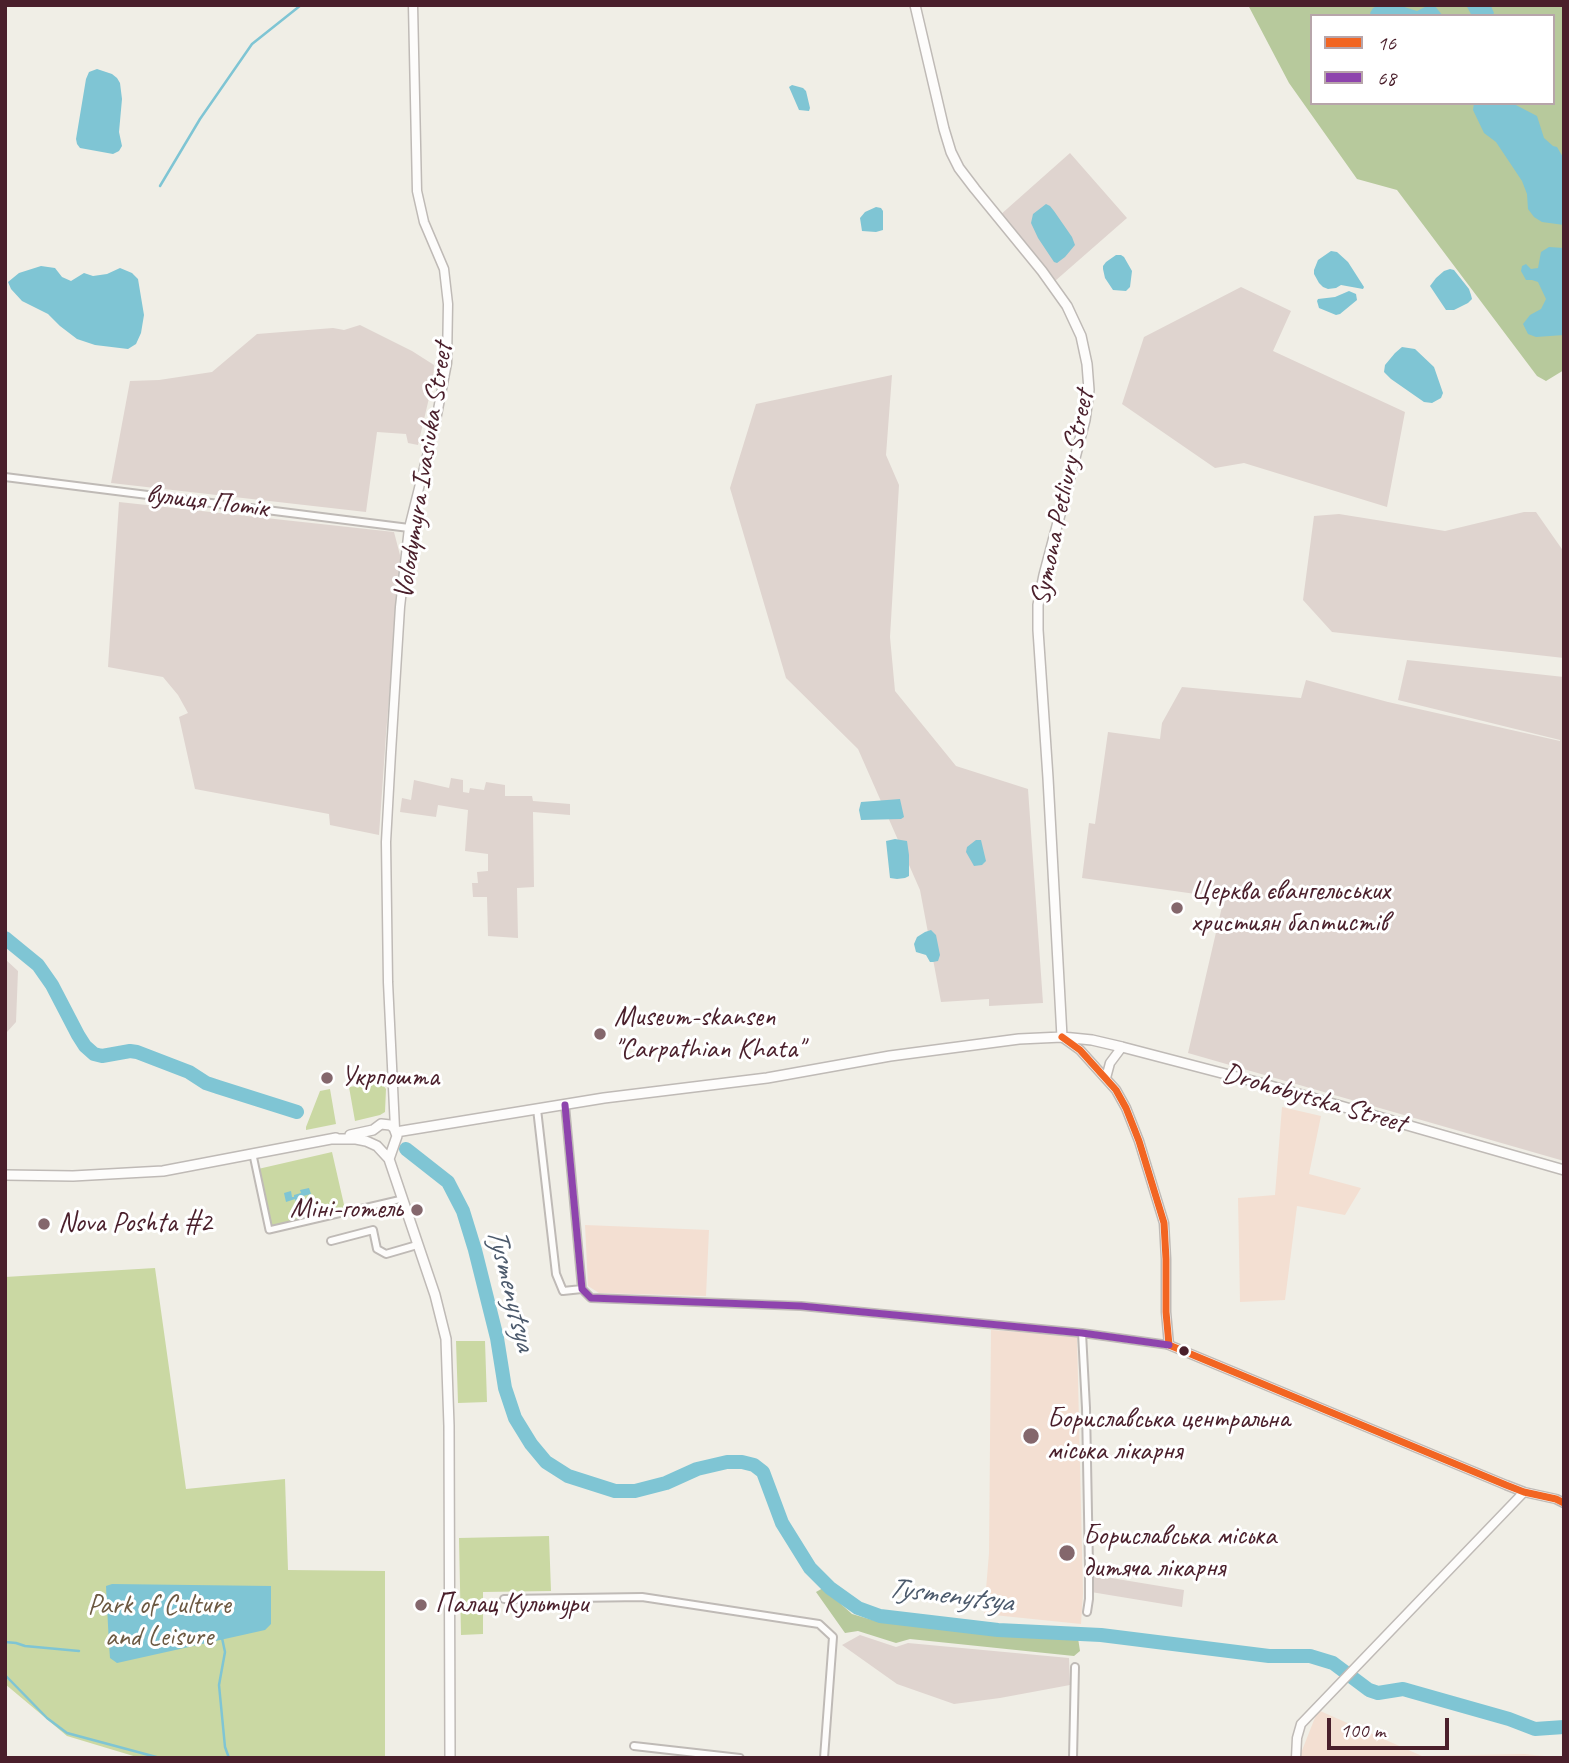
<!DOCTYPE html>
<meta charset="utf-8">
<style>
body{margin:0}
#map{position:relative;width:1569px;height:1763px;overflow:hidden;background:#f0eee6;font-family:Caveat,sans-serif}
canvas{display:block}
.frame{position:absolute;inset:0;border:7px solid #4a1f2b;pointer-events:none}
.legend{position:absolute;left:1310px;top:14px;width:245px;height:91px;box-sizing:border-box;background:#fff;border:2px solid #b7a5aa;margin:0;padding:9px 12px;list-style:none;font-size:21px;color:#4a1f2b}
.legend li{display:flex;align-items:center;gap:14px;height:35px}
.legend b{width:35px;border:2px solid #b7a5aa}
.scale{position:absolute;left:1327px;top:1718px;width:122px;height:32px;box-sizing:border-box;border:4px solid #4a1f2b;border-top:0;padding-left:9px;font-size:21px;line-height:24px;white-space:nowrap;color:#4a1f2b;-webkit-text-stroke:5px #fff;paint-order:stroke}
</style>
<div id="map">
<canvas width="1569" height="1763"></canvas>
<div class="frame"></div>
<ul class="legend">
<li><b style="height:9px;background:#f26522"></b>16</li>
<li><b style="height:9px;background:#8e44ad"></b>68</li>
</ul>
<div class="scale">100 m</div>
</div>
<script>
const c = document.querySelector('canvas').getContext('2d');
c.lineJoin = 'round';
function fill(path, color) {
  c.fillStyle = color;
  c.fill(path, 'evenodd');
}
function toPath(rows) {
  const path = new Path2D();
  for (const r of rows) {
    path.moveTo(r[0], r[1]);
    for (let i = 2; i < r.length; i += 2) path.lineTo(r[i], r[i + 1]);
  }
  return path;
}
function stroke(path, color, width, dash) {
  c.strokeStyle = color;
  c.lineWidth = width;
  c.lineCap = dash ? 'butt' : 'round';
  c.setLineDash(dash || []);
  c.stroke(path);
}
function drawText(font, color, halo, rows, align = 'center') {
  c.font = font + ' Caveat,sans-serif';
  c.lineWidth = 6;
  c.setLineDash([]);
  c.textBaseline = 'middle';
  c.strokeStyle = halo;
  c.fillStyle = color;
  for (const [text, x, y, turn = 0] of rows) {
    c.save();
    c.translate(x, y);
    c.rotate((+turn || 0) * Math.PI / 180);
    c.textAlign = isNaN(turn) ? turn : align;
    if (halo) c.strokeText(text, 0, 0);
    c.fillText(text, 0, 0);
    c.restore();
  }
}
fill(toPath([
 [1282,1107,1321,1116,1309,1174,1361,1188,1345,1215,1297,1206,1285,1300,1240,1302,1238,1198,1275,1195],
 [585,1225,709,1230,706,1296,599,1293,588,1286],
 [991,1330,1077,1336,1083,1594,1081,1624,984,1614,989,1553],
 [1318,1710,1422,1756,1524,1754,1564,1758,1301,1758,1301,1753]
]), '#f3dfd2');
fill(toPath([
 [1070,153,1127,218,1055,281,999,216],
 [1241,287,1291,311,1273,351,1405,412,1387,507,1244,463,1215,468,1122,404,1144,337],
 [360,325,412,351,434,365,433,381,418,445,408,443,406,434,377,432,366,512,111,483,130,381,159,380,212,372,257,334,333,328,344,330],
 [892,375,886,455,899,485,890,637,895,691,956,766,1028,789,1043,1003,989,1006,989,999,941,1002,920,890,858,749,786,678,730,488,756,404],
 [119,502,394,532,401,559,386,734,379,835,330,825,329,814,195,789,179,717,188,713,178,695,163,677,108,667],
 [1524,512,1536,512,1564,552,1564,658,1332,632,1303,600,1314,516,1339,514,1445,531],
 [1407,660,1564,677,1564,1161,1188,1053,1224,898,1082,878,1089,823,1095,824,1108,732,1160,739,1162,723,1182,687,1301,698,1306,680,1388,702,1560,741,1560,740,1398,700],
 [451,778,463,780,463,792,469,793,470,788,484,790,486,782,505,785,505,796,532,796,533,801,570,804,570,815,533,812,534,887,517,888,518,938,488,936,487,897,473,897,472,883,478,883,477,872,488,871,488,854,465,851,468,810,438,805,436,817,400,812,402,798,411,800,414,780,449,788],
 [5,959,18,971,16,1022,7,1032,5,1031],
 [1093,1575,1184,1590,1182,1607,1091,1592],
 [860,1635,896,1647,908,1643,1069,1658,1070,1685,1000,1698,954,1704,897,1684,842,1645]
]), '#dfd4cf');
fill(toPath([
 [378,1083,383,1085,386,1089,385,1112,380,1115,355,1121,349,1087],
 [330,1089,336,1124,306,1130,306,1127,320,1091],
 [332,1152,345,1209,271,1226,258,1169],
 [155,1268,186,1489,285,1479,288,1570,385,1571,385,1758,140,1758,67,1736,5,1684,5,1277],
 [456,1341,485,1341,487,1402,458,1403],
 [549,1536,551,1591,483,1592,483,1634,461,1635,459,1538]
]), '#cad8a3');
fill(toPath([
 [1248,5,1564,5,1564,370,1546,381,1537,376,1397,190,1357,179,1289,83],
 [1312,16,1553,16,1553,103,1312,103],
 [823,1588,852,1614,879,1622,996,1636,1078,1638,1080,1651,1074,1656,910,1639,896,1643,858,1631,845,1633,816,1592]
]), '#b7c99c');
fill(toPath([
 [1379,5,1398,5,1417,11,1429,5,1434,5,1443,16,1372,16,1370,13,1373,8],
 [1466,5,1489,5,1491,6,1494,13,1492,16,1472,16],
 [97,69,112,74,117,78,120,83,122,99,119,132,122,146,119,151,113,154,80,148,77,144,76,139,86,79,89,72],
 [792,85,803,88,806,91,810,108,809,111,799,110,789,87],
 [1474,103,1512,103,1537,116,1544,138,1553,146,1557,147,1564,159,1564,225,1542,222,1534,217,1528,209,1527,194,1522,181,1496,142,1484,133,1473,110],
 [1046,204,1050,206,1054,211,1072,237,1075,245,1065,257,1057,263,1054,262,1038,238,1031,223,1033,214],
 [876,207,881,208,883,211,883,230,876,232,862,231,860,218,865,212],
 [1549,247,1564,248,1564,335,1536,337,1528,334,1523,324,1530,315,1541,309,1546,299,1538,282,1532,280,1526,280,1521,271,1522,266,1526,264,1531,269,1538,268,1541,252],
 [1331,251,1337,252,1348,262,1364,287,1363,289,1341,285,1336,288,1328,289,1323,287,1319,283,1314,274,1314,270,1318,260],
 [1116,255,1121,255,1124,257,1132,271,1130,287,1126,291,1113,290,1105,278,1103,269,1103,266,1106,262],
 [41,266,55,268,62,277,71,281,84,273,93,276,107,274,120,268,132,273,138,279,144,315,141,333,136,344,128,349,95,345,77,339,60,326,48,314,22,301,11,289,8,282,19,273],
 [1450,269,1454,270,1469,289,1471,295,1472,299,1468,303,1454,310,1446,310,1430,286,1436,278,1444,271],
 [1349,291,1356,294,1357,300,1340,314,1336,315,1319,308,1317,301,1318,299,1335,297],
 [1402,347,1415,349,1434,367,1443,393,1441,398,1432,403,1424,402,1391,379,1384,372,1385,365,1395,353],
 [900,799,904,817,901,819,861,820,859,810,861,802],
 [895,839,907,841,909,855,909,876,905,878,897,879,890,878,886,841],
 [976,840,981,840,986,861,982,865,974,866,966,852,967,847],
 [931,930,936,935,940,955,938,961,933,962,930,962,926,955,916,952,914,944,917,937,925,932],
 [309,1188,311,1194,303,1196,304,1200,296,1202,295,1199,286,1202,284,1193,291,1191,292,1197,294,1197,294,1195,301,1193,300,1190],
 [112,1584,271,1586,271,1624,265,1630,117,1663,110,1658,109,1645,106,1586]
]), '#7fc5d4');
stroke(toPath([
 [160,186,200,119,252,44,301,5],
 [222,1638,225,1652,219,1685,225,1747,229,1758],
 [5,1642,16,1643,25,1646,79,1651],
 [5,1675,47,1718,67,1733,160,1758]
]), '#7fc5d4', 2.5);
stroke(toPath([
 [5,938,38,965,52,985,78,1035,85,1046,94,1054,102,1056,130,1051,137,1052,189,1072,206,1083,218,1087,297,1112],
 [406,1149,448,1182,463,1211,475,1250,497,1338,505,1388,515,1418,531,1444,546,1462,568,1476,615,1491,635,1491,666,1483,697,1469,727,1462,742,1462,754,1465,763,1472,782,1523,810,1568,830,1588,858,1608,880,1616,998,1630,1101,1635,1269,1656,1310,1656,1333,1663,1369,1690,1378,1693,1403,1689,1410,1691,1509,1719,1535,1729,1564,1727]
]), '#7fc5d4', 14);
const pedestrian = toPath([
 [253,1155,269,1230,402,1199]
]);
const minor = toPath([
 [5,477,409,528],
 [565,1105,582,1289,591,1298,801,1306,1082,1333,1169,1345],
 [537,1109,556,1274,563,1291,582,1289],
 [331,1241,373,1230,377,1249,386,1254,417,1245],
 [1082,1333,1086,1408,1089,1567,1089,1599,1087,1612],
 [504,1599,642,1597,819,1624,833,1637,824,1758],
 [634,1746,740,1758],
 [1073,1758,1075,1667]
]);
const tertiary = toPath([
 [1062,1037,1080,1050,1116,1090,1126,1108,1139,1141,1164,1223,1166,1259,1166,1312,1169,1345,1506,1485,1524,1492,1556,1499,1564,1503],
 [1106,1078,1110,1063,1122,1047],
 [395,1129,388,982,386,842,391,752,400,607,409,528,436,420,447,363,448,304,444,269,424,222,417,191,413,5],
 [1296,1758,1297,1738,1301,1724,1524,1492]
]);
const secondary = toPath([
 [915,5,944,129,951,152,959,168,975,189,1042,271,1067,306,1081,336,1087,364,1089,390,1085,420,1044,575,1038,605,1038,630,1048,778,1062,1037],
 [396,1132,604,1098,767,1078,890,1056,1019,1039,1062,1037,1092,1040,1122,1047,1260,1083,1564,1170],
 [350,1135,373,1130,381,1124,390,1125,394,1128,397,1136,389,1159],
 [333,1139,356,1139,366,1141,377,1146,389,1159,435,1295,446,1339,449,1426,450,1758],
 [5,1175,73,1176,163,1171,336,1138]
]);
stroke(pedestrian, '#bfbab6', 9);
stroke(minor, '#bfbab6', 10);
stroke(tertiary, '#bfbab6', 11);
stroke(secondary, '#bfbab6', 12);
stroke(pedestrian, '#fdfcfb', 5);
stroke(minor, '#fdfcfb', 6);
stroke(tertiary, '#fdfcfb', 8);
stroke(secondary, '#fdfcfb', 9);
stroke(toPath([
 [1062,1037,1080,1050,1116,1090,1126,1108,1139,1141,1164,1223,1166,1259,1166,1312,1169,1345,1506,1485,1524,1492,1556,1499,1564,1503]
]), '#f26522', 7);
stroke(toPath([
 [565,1105,582,1289,591,1298,801,1306,1082,1333,1169,1345]
]), '#8e44ad', 7);
for (const [x, y, r, color] of [
 [1177,908,7,"#84676c"],
 [600,1034,7,"#84676c"],
 [327,1078,7,"#84676c"],
 [417,1210,7,"#84676c"],
 [44,1224,7,"#84676c"],
 [1184,1351,6,"#4a1f2b"],
 [1031,1436,9,"#84676c"],
 [1067,1553,9,"#84676c"],
 [421,1605,7,"#84676c"]
]) {
  const dot = new Path2D();
  dot.arc(x, y, r, 0, 2 * Math.PI);
  c.fillStyle = color;
  c.fill(dot);
  stroke(dot, '#fff', 2.5);
}
drawText('28px', '#4a1f2b', '#fff', [
 ["Volodymyra Ivasiuka Street",424,471,-81],
 ["Symona Petliury Street",1063,498,-78],
 ["вулиця Потік",207,502,7],
 ["Drohobytska Street",1314,1099,16]
]);
drawText('28px', '#4a1f2b', '#fff', [
 ["Церква євангельських",1191,892],
 ["християн баптистів",1191,924],
 ["Museum-skansen",614,1018],
 ["\"Carpathian Khata\"",614,1050],
 ["Укрпошта",341,1078],
 ["Міні-готель",403,1210,"right"],
 ["Nova Poshta #2",58,1224],
 ["Бориславська центральна",1047,1420],
 ["міська лікарня",1047,1452],
 ["Бориславська міська",1083,1537],
 ["дитяча лікарня",1083,1569],
 ["Палац Культури",435,1605]
], 'left');
drawText('28px', '#6c5942', '#fff', [
 ["Park of Culture",159,1606],
 ["and Leisure",159,1638]
]);
drawText('italic 30px', '#4c5a6c', '#fff', [
 ["Tysmenytsya",510,1289,76],
 ["Tysmenytsya",950,1596,7]
]);
</script>
